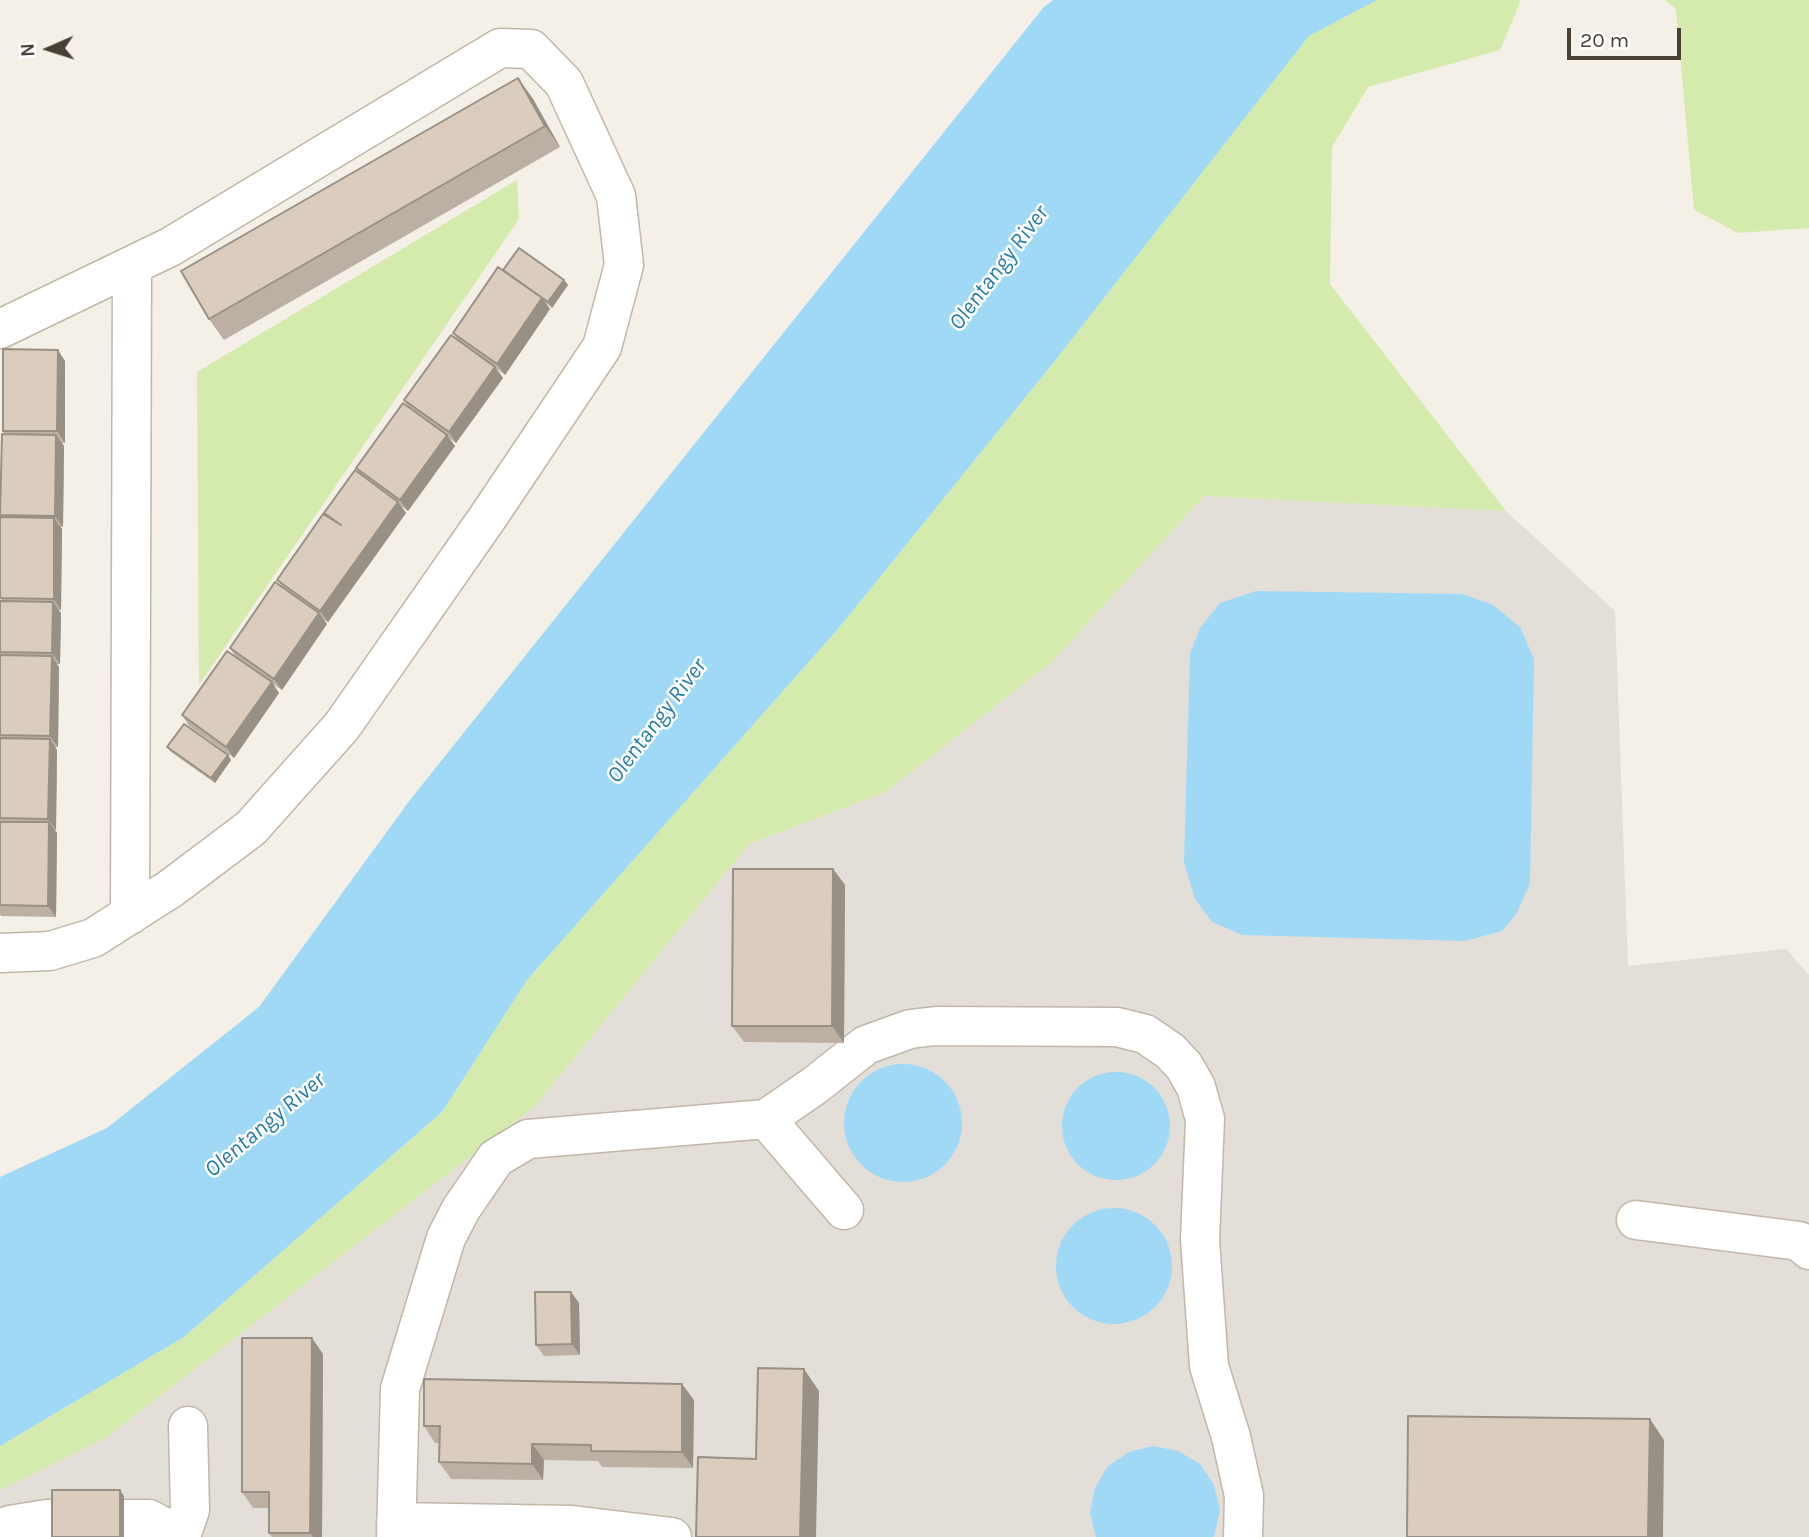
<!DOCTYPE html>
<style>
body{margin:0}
#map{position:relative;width:1809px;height:1537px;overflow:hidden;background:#f4efe7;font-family:Karla,sans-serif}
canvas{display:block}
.north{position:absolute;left:14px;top:14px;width:70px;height:70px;-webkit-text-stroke:5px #fff;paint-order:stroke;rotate:267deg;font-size:19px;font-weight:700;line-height:28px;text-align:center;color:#483f35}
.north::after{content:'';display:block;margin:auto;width:24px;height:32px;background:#483f35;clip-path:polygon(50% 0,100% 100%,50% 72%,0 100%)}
.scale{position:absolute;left:1567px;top:28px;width:114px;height:32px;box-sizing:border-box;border:4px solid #483f35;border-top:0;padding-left:9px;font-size:21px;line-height:24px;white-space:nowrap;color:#483f35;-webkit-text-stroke:5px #fff;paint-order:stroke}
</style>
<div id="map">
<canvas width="1809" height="1537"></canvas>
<div class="north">N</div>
<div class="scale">20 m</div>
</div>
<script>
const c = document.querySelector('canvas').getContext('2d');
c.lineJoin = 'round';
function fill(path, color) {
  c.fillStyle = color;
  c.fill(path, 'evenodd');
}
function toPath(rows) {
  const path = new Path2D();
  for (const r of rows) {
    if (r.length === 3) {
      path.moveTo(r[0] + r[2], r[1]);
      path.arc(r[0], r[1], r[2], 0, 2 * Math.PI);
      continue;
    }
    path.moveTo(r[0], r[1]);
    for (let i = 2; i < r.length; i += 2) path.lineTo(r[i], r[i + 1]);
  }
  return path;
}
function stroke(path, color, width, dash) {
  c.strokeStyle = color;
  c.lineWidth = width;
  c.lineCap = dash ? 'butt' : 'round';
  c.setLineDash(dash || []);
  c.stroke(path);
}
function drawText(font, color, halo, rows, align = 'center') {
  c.font = font + ' Karla,sans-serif';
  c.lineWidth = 5;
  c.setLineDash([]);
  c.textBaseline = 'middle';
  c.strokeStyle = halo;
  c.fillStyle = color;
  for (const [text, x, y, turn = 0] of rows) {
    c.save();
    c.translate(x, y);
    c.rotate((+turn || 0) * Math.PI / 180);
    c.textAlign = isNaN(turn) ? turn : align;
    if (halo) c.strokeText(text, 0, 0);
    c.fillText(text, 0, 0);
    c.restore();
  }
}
fill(toPath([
 [1204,496,1506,511,1615,611,1628,966,1786,949,1809,975,1809,1537,0,1537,0,1490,107,1437,534,1107,749,844,886,792,1053,661]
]), '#e4ded8');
fill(toPath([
 [1377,0,1521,0,1500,50,1368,87,1332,147,1330,284,1506,511,1204,496,1053,661,886,792,749,844,534,1107,107,1437,0,1490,0,1446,184,1337,442,1112,527,980,838,629,1054,362,1309,36],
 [1665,0,1809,0,1809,228,1738,233,1694,210,1676,9],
 [517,180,519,219,199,685,197,372]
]), '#d4ebad');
fill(toPath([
 [1053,0,1377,0,1309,36,1054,362,838,629,527,980,442,1112,184,1337,0,1446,0,1177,107,1128,259,1007,410,800,1043,8],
 [1256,591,1463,594,1493,605,1520,627,1534,659,1530,883,1517,913,1502,931,1465,941,1242,935,1212,922,1195,899,1184,862,1190,654,1200,628,1220,603],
 [903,1123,59],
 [1116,1126,54],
 [1114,1266,58],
 [1153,1446,1178,1451,1200,1464,1214,1485,1220,1510,1214,1537,1096,1537,1090,1513,1095,1488,1108,1466,1129,1452]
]), '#9fd9f5');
const minor = toPath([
 [0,329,170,247,500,48,531,49,564,83,616,196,624,265,602,347,488,517,342,726,251,828,170,889,93,938,50,951,0,953],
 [130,915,132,266],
 [766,1119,844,1210],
 [1636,1220,1799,1241,1809,1250],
 [396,1522,572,1525,672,1537],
 [0,1530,10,1525,47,1519,149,1519,182,1537],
 [181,1536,190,1510,188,1426],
 [396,1537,400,1389,446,1238,461,1209,496,1158,528,1139,766,1119,814,1086,866,1045,910,1029,936,1026,1117,1027,1145,1034,1170,1051,1184,1066,1196,1087,1205,1119,1200,1240,1209,1366,1231,1437,1244,1496,1243,1537]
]);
stroke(minor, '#c1b6a8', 41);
stroke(minor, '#fff', 38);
fill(toPath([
 [518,78,533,99,560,147,224,340,209,319],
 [503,270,564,280,568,285,552,308,546,303,550,309,505,375,497,369,503,378,456,443,449,438,455,446,408,511,401,506,406,513,328,622,323,619,327,624,282,690,273,684,279,693,234,758,189,726,182,715,235,656,230,648,283,588,277,580,326,516,324,513,361,474,356,468,409,408,404,400,458,340,453,333,505,272],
 [65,361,65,443,62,443,64,446,63,527,60,527,62,529,61,610,58,610,61,613,60,664,57,664,59,667,58,747,55,747,57,750,56,830,54,830,57,833,56,917,1,916,0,914,0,601,2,601,0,598,2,517,0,515,4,434,3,431],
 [167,747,228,755,231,760,215,783,171,752],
 [833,869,845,885,844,1043,744,1042,732,1026],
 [571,1292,579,1303,580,1355,544,1356,536,1345],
 [323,1354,322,1537,272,1537,269,1533,269,1508,253,1508,242,1492],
 [694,1400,693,1468,602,1467,598,1461,544,1460,543,1480,451,1479,439,1462,440,1443,435,1443,424,1426]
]), '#bbb0a3');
fill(toPath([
 [518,78,533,99,560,147,545,126],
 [564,280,568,285,552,308,548,302],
 [542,298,550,309,505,375,497,364],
 [58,350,65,361,65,443,57,431],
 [495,367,503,378,456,443,449,432],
 [56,435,64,446,63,527,55,516],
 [447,435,455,446,408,511,400,500],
 [398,502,406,513,328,622,320,611],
 [54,518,62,529,61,610,54,599],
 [53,602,61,613,60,664,52,653],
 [319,613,327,624,282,690,274,679],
 [52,656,59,667,58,747,50,736],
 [272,682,279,693,234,758,226,747],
 [50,739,57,750,56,830,48,819],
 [228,755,231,760,215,783,211,778],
 [49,822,57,833,56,917,48,906],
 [833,869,845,885,844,1043,832,1026],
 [571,1292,579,1303,580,1355,572,1344],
 [312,1338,323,1354,322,1537,313,1537,310,1533],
 [804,1369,819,1391,816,1537,800,1537],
 [682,1384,694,1400,693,1468,682,1452],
 [1650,1419,1664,1440,1663,1537,1648,1537],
 [532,1444,544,1460,543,1480,532,1464],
 [120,1490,124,1496,124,1537,120,1537]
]), '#999085');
const building = toPath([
 [518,78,545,126,209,319,181,271,518,78],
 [519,248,564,280,548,302,503,270,519,248],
 [498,267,542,298,497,364,453,333,498,267],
 [451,335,495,367,449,432,404,400,451,335],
 [3,349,58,350,57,431,3,431,3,349],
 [403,403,447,435,400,500,356,468,403,403],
 [2,434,56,435,55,516,0,515,2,434],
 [355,470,398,502,320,611,277,580,323,514,341,525,324,513,355,470],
 [0,517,54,518,54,599,0,598,0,517],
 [275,582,319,613,274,679,230,648,275,582],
 [0,601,53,602,52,653,0,652,0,601],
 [227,651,272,682,226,747,182,715,227,651],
 [0,655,52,656,50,736,0,735,0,655],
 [184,724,228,755,211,778,167,747,184,724],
 [0,738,50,739,48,819,0,818,0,738],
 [0,822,49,822,48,906,0,905,0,822],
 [733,869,833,869,832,1026,732,1026,733,869],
 [535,1292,571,1292,572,1344,536,1345,535,1292],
 [242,1338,312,1338,310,1533,269,1533,269,1492,242,1492,242,1338],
 [758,1368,804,1369,800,1537,696,1537,698,1457,756,1459,758,1368],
 [424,1379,682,1384,682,1452,591,1451,591,1445,532,1444,532,1464,439,1462,440,1426,424,1426,424,1379],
 [1408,1416,1650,1419,1648,1537,1407,1537,1408,1416],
 [52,1490,120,1490,120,1537,52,1537,52,1490]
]);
fill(building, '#dacdbe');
stroke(building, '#999085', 2);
drawText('italic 23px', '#257caa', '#fff', [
 ["Olentangy River",999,268,-53],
 ["Olentangy River",657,721,-53],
 ["Olentangy River",265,1125,-40]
]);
</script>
